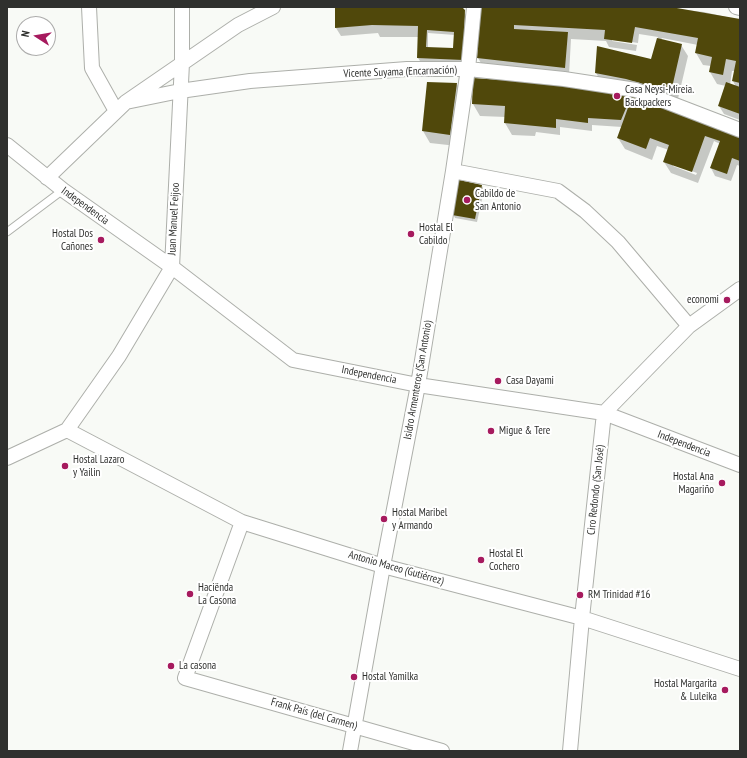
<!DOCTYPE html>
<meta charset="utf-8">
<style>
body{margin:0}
#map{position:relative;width:747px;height:758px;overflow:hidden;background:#f8faf6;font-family:"PT Sans Narrow",sans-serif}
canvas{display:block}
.frame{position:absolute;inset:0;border:8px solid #2f302e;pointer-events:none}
.north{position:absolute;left:16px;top:16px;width:40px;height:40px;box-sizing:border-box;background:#fff;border:1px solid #acacab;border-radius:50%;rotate:282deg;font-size:11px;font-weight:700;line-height:16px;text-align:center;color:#2f302e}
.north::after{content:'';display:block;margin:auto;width:14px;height:18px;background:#a61a5e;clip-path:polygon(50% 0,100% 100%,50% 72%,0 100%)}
</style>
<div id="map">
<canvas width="747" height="758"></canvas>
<div class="frame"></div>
<div class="north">N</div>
</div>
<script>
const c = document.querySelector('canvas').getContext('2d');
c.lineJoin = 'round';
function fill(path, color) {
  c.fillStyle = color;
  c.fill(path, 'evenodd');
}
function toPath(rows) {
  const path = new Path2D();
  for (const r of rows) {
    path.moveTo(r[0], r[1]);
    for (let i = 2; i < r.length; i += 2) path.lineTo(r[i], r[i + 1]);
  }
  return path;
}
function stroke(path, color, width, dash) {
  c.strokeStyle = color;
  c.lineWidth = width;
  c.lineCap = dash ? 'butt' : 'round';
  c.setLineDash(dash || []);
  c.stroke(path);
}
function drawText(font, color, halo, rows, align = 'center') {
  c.font = font + ' "PT Sans Narrow",sans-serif';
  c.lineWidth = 4;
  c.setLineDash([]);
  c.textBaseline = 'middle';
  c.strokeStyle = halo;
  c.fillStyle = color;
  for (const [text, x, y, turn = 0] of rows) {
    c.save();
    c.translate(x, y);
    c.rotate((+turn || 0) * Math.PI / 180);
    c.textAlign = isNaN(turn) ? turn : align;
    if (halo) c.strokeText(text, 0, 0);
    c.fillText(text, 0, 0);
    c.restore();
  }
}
fill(toPath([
 [336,7,460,7,466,15,464,63,420,61,418,58,419,37,380,37,378,33,341,36,336,28],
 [428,33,455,35,454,49,428,48],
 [481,7,659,7,704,12,740,20,740,120,724,114,719,106,726,86,717,84,710,72,711,66,703,65,696,53,698,45,662,38,661,40,681,45,688,56,677,103,603,85,596,73,652,61,658,37,639,34,638,43,612,39,612,41,637,45,636,51,609,47,606,41,571,39,569,75,485,70,478,58],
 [732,71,735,71,733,81,736,87,730,85],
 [457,84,463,96,457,146,430,143,423,131],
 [631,95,633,98,740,137,740,166,737,165,731,181,715,176,711,168,720,144,714,141,698,183,671,173,664,162,669,150,657,146,652,160,625,149,618,138,622,127,592,125,592,131,560,127,560,135,536,132,535,136,512,135,505,123,506,117,480,116,473,104],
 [673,164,697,173,696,175,673,166],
 [482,186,484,190,477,222,455,218,453,214]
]), '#0003');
fill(toPath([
 [335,7,462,7,465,10,463,60,417,58,418,26,372,25,335,28],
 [427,30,454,32,453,48,426,47],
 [480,7,671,7,740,19,740,83,732,81,736,61,726,59,723,75,709,72,712,57,695,53,698,38,635,27,632,43,604,39,605,30,514,25,514,29,568,32,565,68,477,58],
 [657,38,682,44,671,92,626,79,595,73,597,46,651,59],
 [473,78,533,82,632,94,621,120,588,118,588,123,556,119,556,128,504,123,505,106,472,104],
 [427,82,457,83,450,135,422,131],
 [726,82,740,87,740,114,718,106],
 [633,94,740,136,740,161,732,158,727,174,710,168,720,141,705,136,692,172,663,162,669,145,650,138,646,149,617,138],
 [459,180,482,185,475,219,452,215]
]), '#50480b');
const lane = toPath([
 [7,232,63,190]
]);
const street = toPath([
 [89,7,92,68,116,111],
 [736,7,740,8],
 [126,102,180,91,250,81,407,69,468,69,564,79,636,90,740,130],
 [7,145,63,190,172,267,293,360,418,385,604,413,740,465],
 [453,171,558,191,585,211,618,242,689,326],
 [47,178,126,102,238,25,273,7],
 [67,430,242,522,383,566,582,618,740,669],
 [7,458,67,430,119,356,172,267,182,63,182,7],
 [242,522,185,678,442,751],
 [350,751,383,566,418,385,453,171,468,69,474,7],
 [570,751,582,618,604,413,689,326,740,289]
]);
stroke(lane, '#adafaa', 9);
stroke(street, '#adafaa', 16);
stroke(lane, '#fff', 7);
stroke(street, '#fff', 14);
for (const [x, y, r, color] of [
 [617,96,4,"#a61a5e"],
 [467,200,4,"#a61a5e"],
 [411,234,4,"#a61a5e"],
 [101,240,4,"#a61a5e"],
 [727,300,4,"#a61a5e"],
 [498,381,4,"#a61a5e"],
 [491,431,4,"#a61a5e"],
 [65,466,4,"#a61a5e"],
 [722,483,4,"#a61a5e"],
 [384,519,4,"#a61a5e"],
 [481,560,4,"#a61a5e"],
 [190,594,4,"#a61a5e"],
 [580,595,4,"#a61a5e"],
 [171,666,4,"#a61a5e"],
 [354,677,4,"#a61a5e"],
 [725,690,4,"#a61a5e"]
]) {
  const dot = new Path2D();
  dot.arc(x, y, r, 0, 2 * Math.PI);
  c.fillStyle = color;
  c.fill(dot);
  stroke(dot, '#fff', 1.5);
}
drawText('11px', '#2f302e', '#fff', [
 ["Vicente Suyama (Encarnación)",400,72,-2],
 ["Independencia",85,206,36],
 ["Juan Manuel Feijoo",174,219,-87],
 ["Independencia",369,375,11],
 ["Isidro Armenteros (San Antonio)",418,380,-80],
 ["Independencia",684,444,21],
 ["Ciro Redondo (San José)",596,490,-84],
 ["Antonio Maceo (Gutiérrez)",396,568,16],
 ["Frank País (del Carmen)",314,714,16]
]);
drawText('11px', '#2f302e', '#fff', [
 ["Casa Neysi-Mireia.",625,90],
 ["Backpackers",625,103],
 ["Cabildo de",475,194],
 ["San Antonio",475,207],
 ["Hostal El",419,228],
 ["Cabildo",419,241],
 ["Hostal Dos",93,234,"right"],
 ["Cañones",93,247,"right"],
 ["economi",719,300,"right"],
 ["Casa Dayami",506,381],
 ["Migue & Tere",499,431],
 ["Hostal Lazaro",73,460],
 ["y Yailin",73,473],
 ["Hostal Ana",714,477,"right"],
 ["Magariño",714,490,"right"],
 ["Hostal Maribel",392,513],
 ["y Armando",392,526],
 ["Hostal El",489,554],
 ["Cochero",489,567],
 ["Haciënda",198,588],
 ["La Casona",198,601],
 ["RM Trinidad #16",588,595],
 ["La casona",179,666],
 ["Hostal Yamilka",362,677],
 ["Hostal Margarita",717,684,"right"],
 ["& Luleika",717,697,"right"]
], 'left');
</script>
